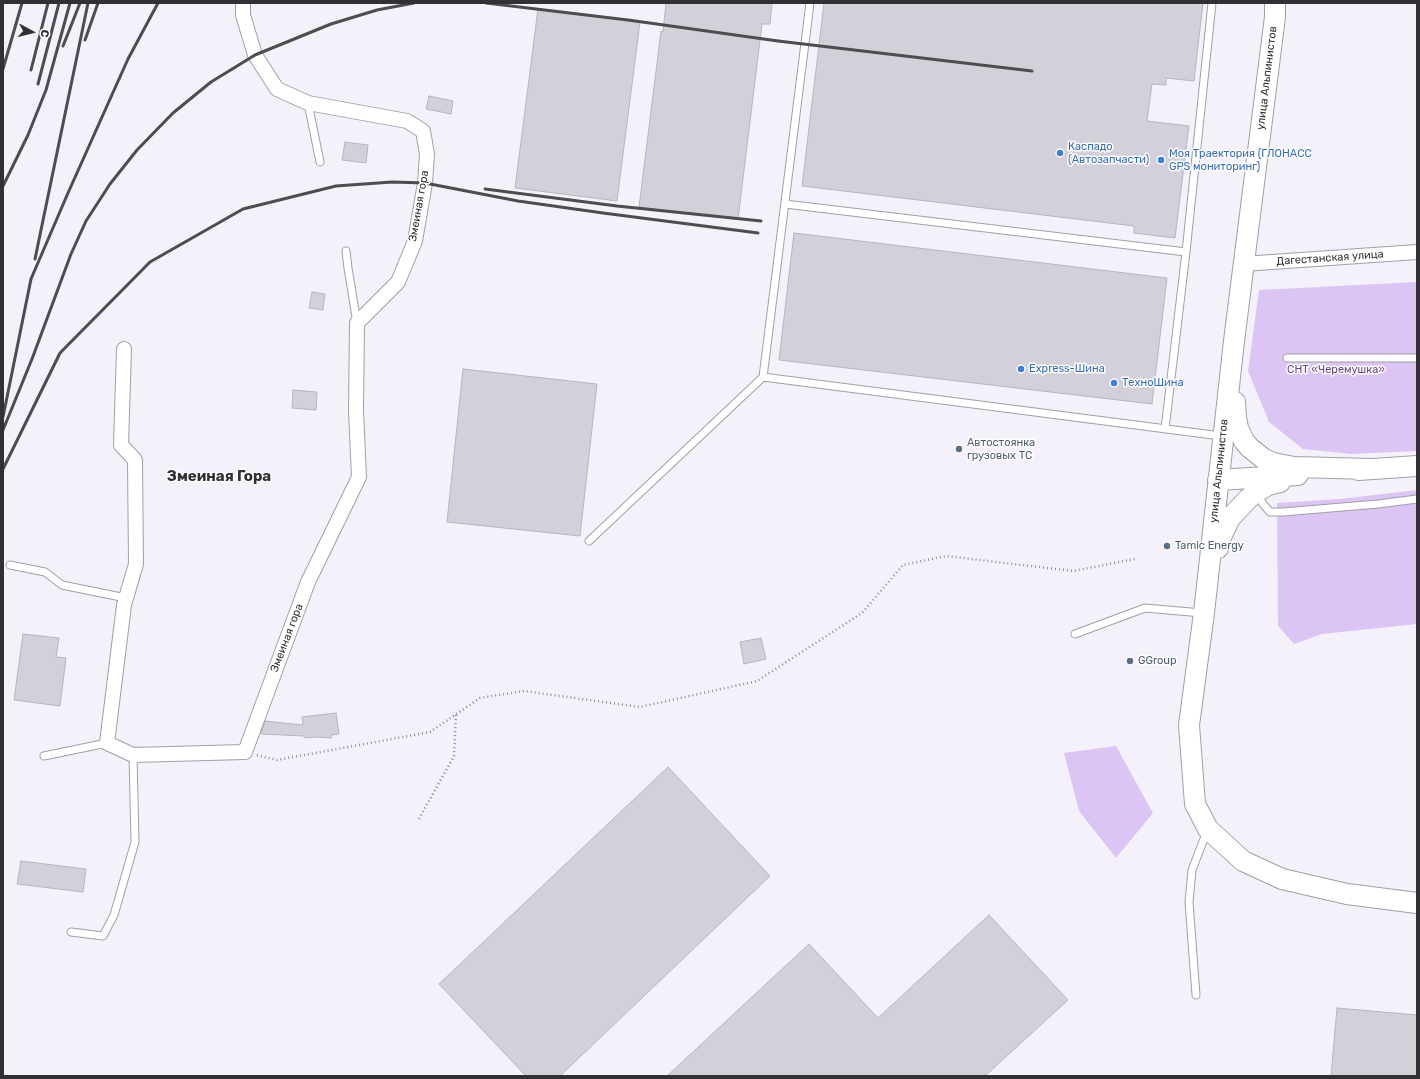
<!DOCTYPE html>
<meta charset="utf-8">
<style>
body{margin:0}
#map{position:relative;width:1420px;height:1079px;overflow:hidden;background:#f5f1fa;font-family:Rubik,sans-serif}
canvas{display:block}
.frame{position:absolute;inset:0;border:4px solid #323034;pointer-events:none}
.north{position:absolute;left:12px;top:12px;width:40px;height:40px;-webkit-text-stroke:3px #fff;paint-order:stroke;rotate:97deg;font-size:11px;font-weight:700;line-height:16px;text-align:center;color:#323034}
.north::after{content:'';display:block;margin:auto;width:14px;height:18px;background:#323034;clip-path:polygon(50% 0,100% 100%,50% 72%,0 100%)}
</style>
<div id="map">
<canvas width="1420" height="1079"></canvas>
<div class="frame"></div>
<div class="north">С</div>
</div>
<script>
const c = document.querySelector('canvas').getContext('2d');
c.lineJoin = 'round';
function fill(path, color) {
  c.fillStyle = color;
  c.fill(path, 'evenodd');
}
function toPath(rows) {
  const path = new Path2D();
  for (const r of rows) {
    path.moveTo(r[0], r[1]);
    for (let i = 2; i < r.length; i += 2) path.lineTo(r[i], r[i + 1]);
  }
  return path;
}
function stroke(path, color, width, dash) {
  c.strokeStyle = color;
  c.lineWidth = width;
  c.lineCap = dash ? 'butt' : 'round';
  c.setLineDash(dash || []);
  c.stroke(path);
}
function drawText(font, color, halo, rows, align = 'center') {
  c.font = font + ' Rubik,sans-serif';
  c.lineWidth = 3;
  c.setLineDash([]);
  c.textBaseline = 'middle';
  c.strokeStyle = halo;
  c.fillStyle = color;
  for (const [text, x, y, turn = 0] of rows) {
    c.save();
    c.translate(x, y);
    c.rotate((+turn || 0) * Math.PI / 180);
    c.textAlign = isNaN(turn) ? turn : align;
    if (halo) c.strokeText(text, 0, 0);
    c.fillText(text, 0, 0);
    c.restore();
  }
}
fill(toPath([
 [1417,282,1417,451,1351,454,1303,449,1269,422,1248,371,1259,290],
 [1417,490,1417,624,1322,634,1294,644,1278,626,1277,503,1340,499],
 [1116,746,1153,813,1116,858,1079,811,1064,753]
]), '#dcc5f5');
const building = toPath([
 [666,3,772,3,770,24,762,24,738,219,639,207,661,31,663,32,666,3],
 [824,3,1203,3,1194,81,1166,78,1166,85,1152,84,1147,121,1189,126,1175,238,1134,233,1134,226,802,186,824,3],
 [538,9,640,22,617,201,515,188,538,9],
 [429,96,453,101,451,114,426,109,429,96],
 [345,142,368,145,366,163,342,160,345,142],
 [794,233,1167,278,1152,404,779,360,794,233],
 [312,292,325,294,323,310,309,308,312,292],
 [463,369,597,384,580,536,447,522,463,369],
 [293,390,317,392,316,410,292,408,293,390],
 [23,634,59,638,56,657,66,658,60,706,14,700,23,634],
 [761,638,766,659,744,664,740,642,761,638],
 [336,713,339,734,332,735,331,738,316,737,305,738,304,736,261,734,265,721,303,725,302,717,336,713],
 [668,767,770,876,560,1076,526,1076,439,984,668,767],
 [21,861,86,869,83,892,17,884,21,861],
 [989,915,1068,1000,985,1076,667,1076,809,944,878,1018,989,915],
 [1337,1008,1417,1015,1417,1076,1331,1076,1337,1008]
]);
fill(building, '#d4d0d9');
stroke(building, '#b8b4bc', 1);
const lane = toPath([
 [308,103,320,162],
 [785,204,1186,252],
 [346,251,348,268,357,323],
 [1287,358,1417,358],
 [763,377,1221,436],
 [1165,429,1186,252,1212,3],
 [1257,493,1263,504,1270,512,1283,512,1378,504,1417,499],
 [589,541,763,377,810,3],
 [10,565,45,572,62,585,126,598],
 [1075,634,1145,608,1202,613],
 [44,756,107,743],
 [71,932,103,936,114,915,135,842,133,755],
 [1196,995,1189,902,1192,870,1207,831]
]);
const street = toPath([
 [1243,264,1417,252],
 [124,349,121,445,135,460,136,564,124,605,107,743,133,755,245,752,308,582,359,477,356,411,357,323,398,282,415,241,425,183,427,154,423,131,407,121,308,103,277,89,255,55,243,15,243,3]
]);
const secondary = toPath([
 [1275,3,1275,17,1234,341,1204,613,1189,725,1195,804,1208,829,1243,861,1282,879,1347,894,1417,903],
 [1235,402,1236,417,1238,428,1244,441,1250,448,1264,459,1273,463,1294,467,1371,469],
 [1358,470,1417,466],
 [1218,480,1298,475],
 [1218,548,1221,537,1230,518,1248,499,1256,492,1268,485,1280,482]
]);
stroke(lane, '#a29ea6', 9);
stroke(street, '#a29ea6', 16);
stroke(secondary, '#a29ea6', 22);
stroke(toPath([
 [257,755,277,760,430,732,480,698,524,691,640,707,757,681,862,613,903,565,946,556,1073,571,1135,559],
 [419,819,454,756,456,714]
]), '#8f8c93', 2.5, [1, 3]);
stroke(lane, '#fff', 7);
stroke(street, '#fff', 14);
stroke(secondary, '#fff', 20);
stroke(toPath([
 [486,3,628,20,778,41,1032,71],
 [85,40,98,3],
 [63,46,80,3],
 [3,69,22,3],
 [31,70,48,3],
 [38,84,59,3],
 [3,186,28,135,46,90,70,3],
 [485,189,617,206,761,221],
 [35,259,88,3],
 [3,417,31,279,68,193,128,59,158,3],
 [3,430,32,359,71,254,86,221,110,184,137,150,173,113,211,82,255,55,331,24,377,10,414,3],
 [3,469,60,353,150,262,243,209,336,186,392,182,425,183,518,201,603,213,758,233]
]), '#4e4c50', 3);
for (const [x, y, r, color] of [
 [1060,153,4,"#3f7fe0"],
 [1161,160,4,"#3f7fe0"],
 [1021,369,4,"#3f7fe0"],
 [1114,383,4,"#3f7fe0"],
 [959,449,4,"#5c6f8a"],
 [1167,546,4,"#5c6f8a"],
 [1130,661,4,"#5c6f8a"]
]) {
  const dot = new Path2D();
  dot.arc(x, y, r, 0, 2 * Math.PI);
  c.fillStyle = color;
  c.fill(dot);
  stroke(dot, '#fff', 1.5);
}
drawText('11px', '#323034', '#fff', [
 ["улица Альпинистов",1267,78,-83],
 ["Змеиная гора",419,206,-80],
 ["Дагестанская улица",1330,258,-4],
 ["улица Альпинистов",1219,471,-84],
 ["Змеиная гора",287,638,-69]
]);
drawText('11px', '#366cbe', '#fff', [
 ["Каспадо",1068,147],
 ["(Автозапчасти)",1068,160],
 ["Моя Траектория (ГЛОНАСС",1169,154],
 ["GPS мониторинг)",1169,167],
 ["Express-Шина",1029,369],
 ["ТехноШина",1122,383]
], 'left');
drawText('11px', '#664683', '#fff', [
 ["СНТ «Черемушка»",1336,370]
]);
drawText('11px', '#4e5e75', '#fff', [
 ["Автостоянка",967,443],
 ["грузовых ТС",967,456],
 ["Tamic Energy",1175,546],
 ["GGroup",1138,661]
], 'left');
drawText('bold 15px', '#323034', '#fff', [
 ["Змеиная Гора",219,477]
]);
</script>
